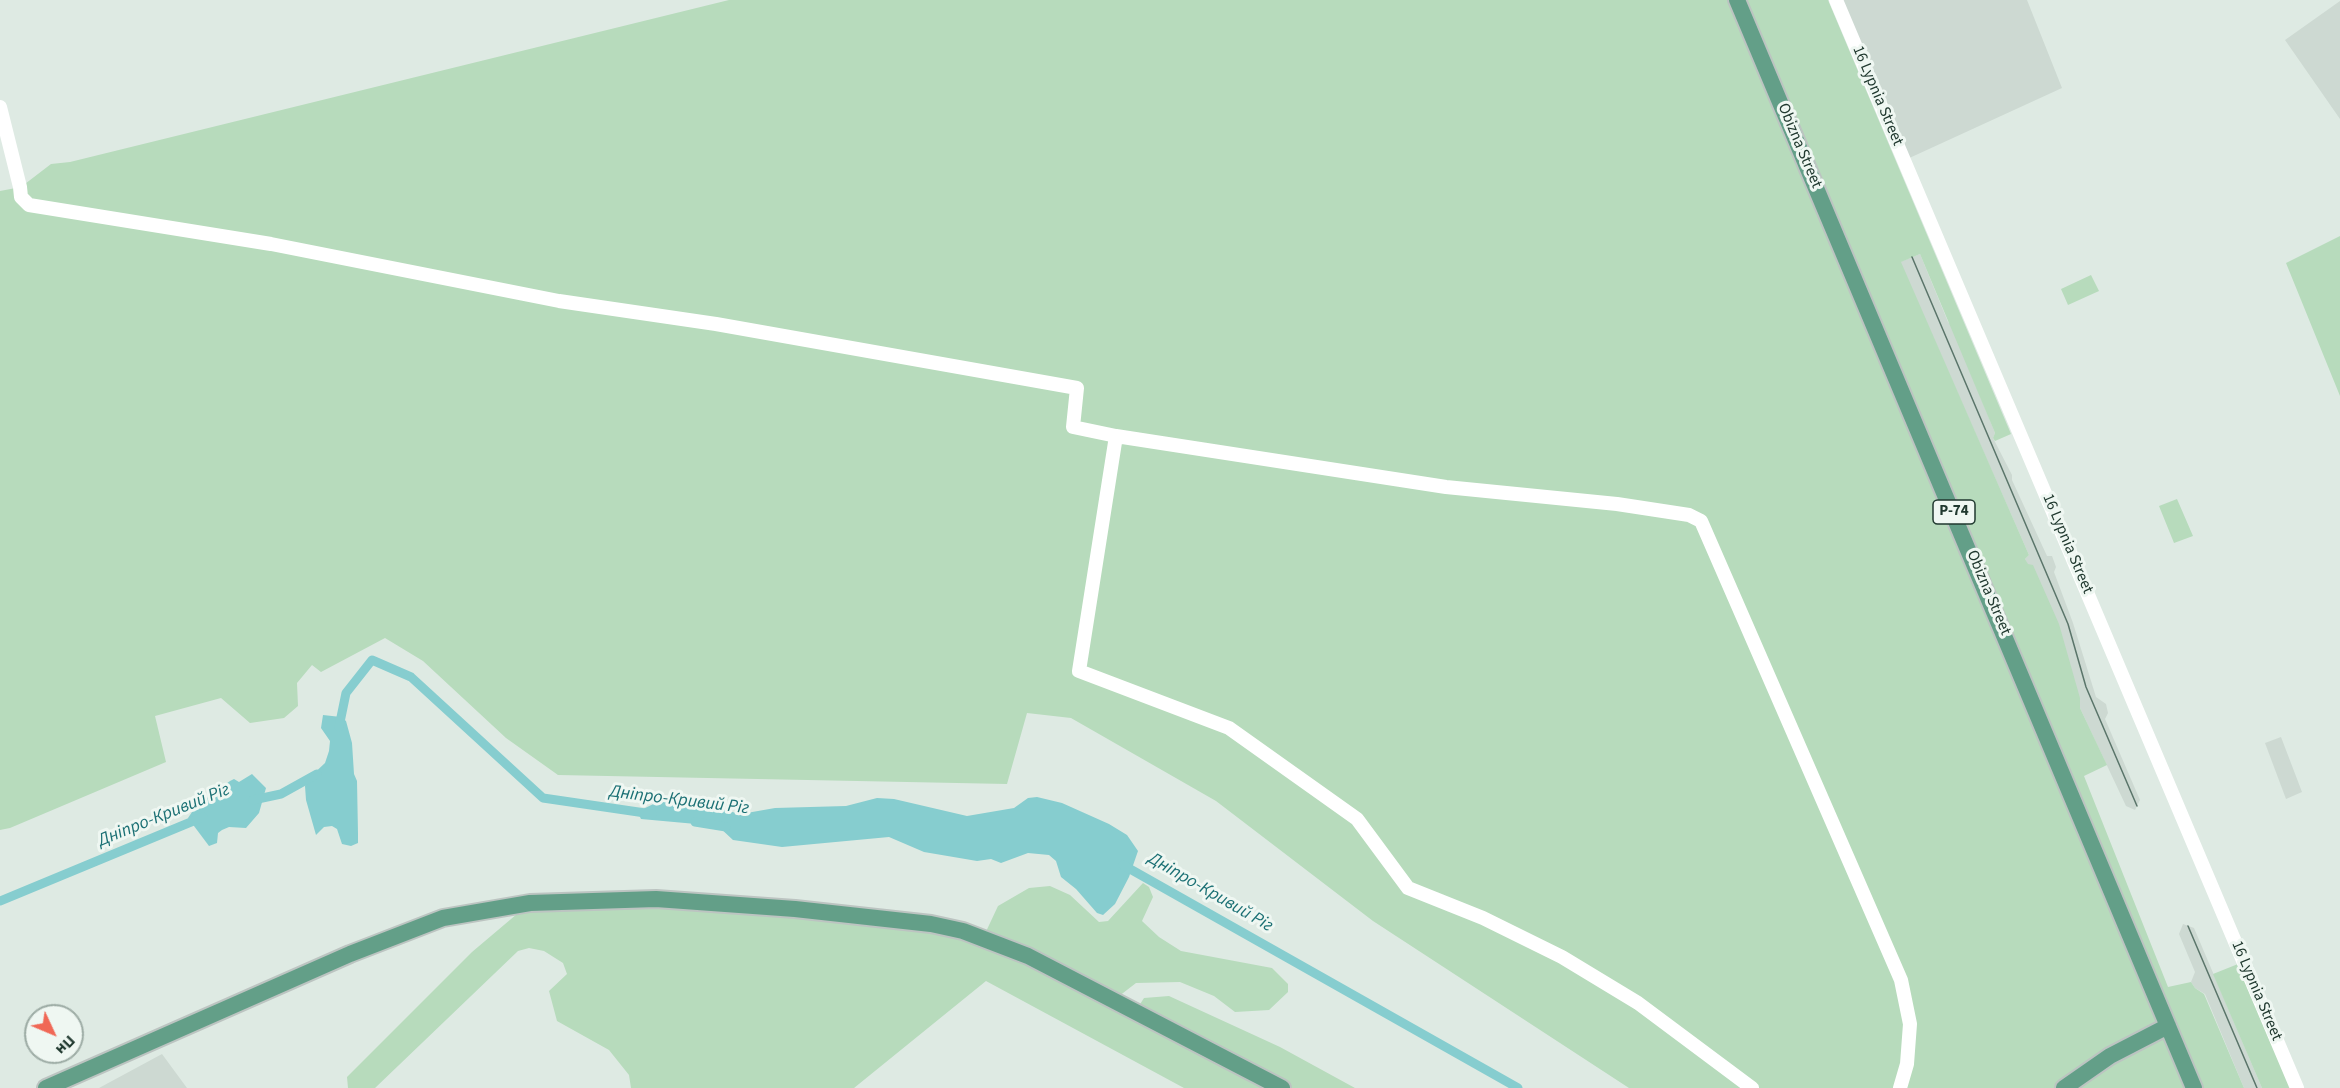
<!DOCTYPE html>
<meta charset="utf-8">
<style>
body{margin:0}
#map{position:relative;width:2340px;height:1088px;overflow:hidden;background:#deeae3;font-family:"Source Sans 3",sans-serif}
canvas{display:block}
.north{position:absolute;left:24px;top:1004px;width:60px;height:60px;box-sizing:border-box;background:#eff7f2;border:2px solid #9caba4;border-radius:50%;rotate:134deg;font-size:16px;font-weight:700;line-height:24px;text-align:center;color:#20392f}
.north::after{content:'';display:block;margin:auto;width:21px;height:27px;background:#f06856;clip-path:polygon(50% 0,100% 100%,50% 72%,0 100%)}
</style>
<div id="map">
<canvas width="2340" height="1088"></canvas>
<div class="north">Пн</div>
</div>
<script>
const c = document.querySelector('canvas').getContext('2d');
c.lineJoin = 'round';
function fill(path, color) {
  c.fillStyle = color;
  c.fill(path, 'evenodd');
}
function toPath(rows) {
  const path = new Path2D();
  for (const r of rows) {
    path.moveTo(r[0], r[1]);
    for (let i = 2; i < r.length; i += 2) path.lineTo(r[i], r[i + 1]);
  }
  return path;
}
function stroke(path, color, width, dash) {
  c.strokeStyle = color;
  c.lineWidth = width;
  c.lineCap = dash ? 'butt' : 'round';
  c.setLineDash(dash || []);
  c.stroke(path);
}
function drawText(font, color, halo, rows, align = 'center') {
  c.font = font + ' "Source Sans 3",sans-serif';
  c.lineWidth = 6;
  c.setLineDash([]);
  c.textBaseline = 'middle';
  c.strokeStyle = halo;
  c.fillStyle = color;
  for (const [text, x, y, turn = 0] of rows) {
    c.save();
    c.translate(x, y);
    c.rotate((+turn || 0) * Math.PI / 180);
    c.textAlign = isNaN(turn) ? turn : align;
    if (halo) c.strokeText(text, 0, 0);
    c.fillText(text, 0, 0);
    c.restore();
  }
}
fill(toPath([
 [1836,0,2027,0,2062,88,1905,160],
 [2340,1,2340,119,2285,40],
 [1920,254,1948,322,1952,326,1995,433,1993,438,2012,475,2012,480,2047,556,2052,556,2056,567,2054,572,2073,623,2096,697,2106,704,2108,713,2105,719,2140,800,2135,810,2126,806,2080,708,2074,680,2025,559,2029,555,1900,262],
 [2281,737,2302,792,2286,799,2265,743],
 [2183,924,2194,928,2262,1088,2244,1088,2205,994,2195,988,2191,982,2195,972,2179,934],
 [162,1054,187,1088,99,1088]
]), '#cdd9d2');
fill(toPath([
 [729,0,1828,0,2011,434,1995,441,1993,438,1995,433,1920,254,1901,262,2029,555,2025,559,2028,564,2033,565,2059,624,2080,698,2080,708,2107,765,2084,776,2168,987,2191,982,2195,988,2204,994,2244,1088,1629,1088,1373,921,1216,801,1071,718,1027,713,1007,784,558,775,506,738,423,661,385,638,321,672,312,665,297,683,298,706,284,718,250,723,221,698,155,716,166,762,10,828,0,830,0,191,21,187,51,164,70,162],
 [2340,236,2340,396,2286,263],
 [2091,275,2099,291,2068,305,2061,289],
 [2177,499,2193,536,2174,543,2159,506],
 [1143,883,1149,887,1153,897,1142,921,1159,937,1181,951,1272,968,1288,984,1288,992,1269,1010,1235,1012,1214,996,1180,982,1136,983,1114,1000,1135,1012,1144,998,1169,996,1280,1047,1355,1088,1184,1088,986,981,854,1088,631,1088,629,1075,609,1050,557,1021,549,991,567,974,563,963,544,951,529,948,518,951,375,1088,348,1088,347,1077,472,952,530,903,656,899,983,938,998,906,1029,888,1050,886,1070,895,1099,922,1108,921],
 [2243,962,2297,1088,2262,1088,2213,974]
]), '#b7dbbc');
fill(toPath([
 [323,715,341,717,346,721,352,743,354,774,357,781,358,834,358,843,351,846,342,844,337,829,332,826,324,827,316,835,306,800,305,786,308,779,325,763,329,751,330,741,321,728],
 [252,774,266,788,259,813,246,828,229,827,222,830,218,833,217,843,209,846,188,818,196,806,230,781,234,779,239,782],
 [668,797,741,814,775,808,846,806,877,798,894,799,967,816,1014,808,1028,798,1037,797,1062,803,1109,824,1127,835,1138,851,1129,877,1115,904,1103,915,1097,913,1076,889,1061,877,1056,861,1049,855,1028,853,1001,863,991,859,977,861,924,852,889,837,782,847,733,840,718,826,641,819,639,815,643,809]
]), '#86cdcf');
stroke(toPath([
 [339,727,346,693,372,660,411,677,543,798,652,814],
 [253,800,281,794,317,774],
 [695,822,726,827],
 [1123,865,1518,1088],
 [0,901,203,817]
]), '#86cdcf', 9);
const major = toPath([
 [1737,0,2194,1088],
 [46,1088,350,954,443,918,530,903,656,899,795,909,931,924,963,931,1028,956,1282,1088],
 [2064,1088,2110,1056,2168,1026]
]);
stroke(major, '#bcc4c1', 20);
stroke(toPath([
 [1836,0,2297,1088],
 [0,107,20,187,21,197,29,205,271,244,559,301,716,324,1077,388,1073,427,1116,436],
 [1752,1088,1638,1003,1562,957,1483,918,1408,888,1357,819,1229,728,1079,671,1116,436,1446,487,1617,504,1689,515,1701,521,1901,980,1910,1024,1907,1064,1900,1088]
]), '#fff', 14);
stroke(major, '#639f88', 16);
stroke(toPath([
 [1912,257,2068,624,2086,687,2137,806],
 [2188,926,2257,1088]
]), '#5a756a', 1.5);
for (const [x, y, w] of [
 [1954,512,42]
]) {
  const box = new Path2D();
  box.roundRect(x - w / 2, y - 12, w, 24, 4.5);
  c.fillStyle = '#eff7f2';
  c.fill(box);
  stroke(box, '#20392f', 1.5);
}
drawText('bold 15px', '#20392f', null, [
 ["Р-74",1954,512]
]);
drawText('16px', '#20392f', '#eff7f2', [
 ["16 Lypnia Street",1877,96,67],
 ["Obizna Street",1799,146,67],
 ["16 Lypnia Street",2067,544,67],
 ["Obizna Street",1988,593,67],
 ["16 Lypnia Street",2256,991,67]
]);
drawText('italic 18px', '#1b7074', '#eff7f2', [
 ["Дніпро-Кривий Ріг",679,801,7],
 ["Дніпро-Кривий Ріг",164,816,-22],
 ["Дніпро-Кривий Ріг",1210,893,30]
]);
</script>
